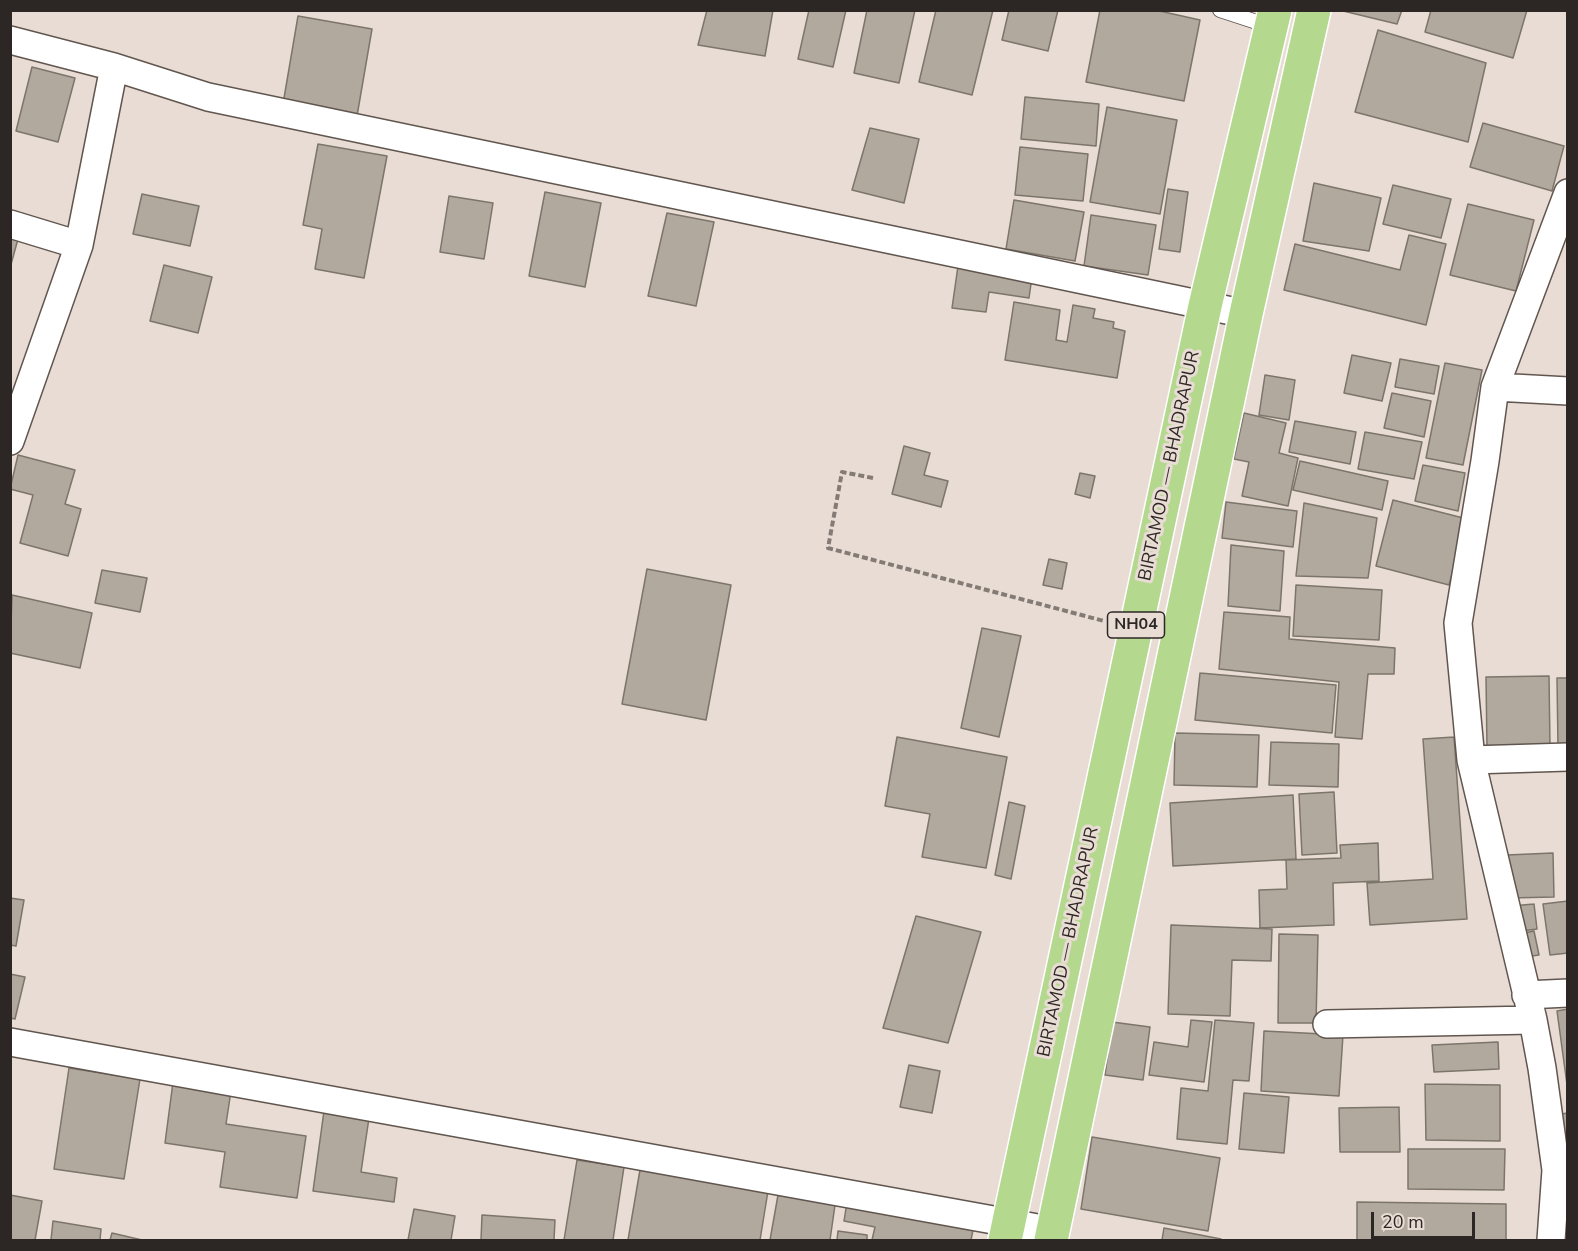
<!DOCTYPE html>
<meta charset="utf-8">
<style>
body{margin:0}
#map{position:relative;width:1578px;height:1251px;overflow:hidden;background:#e9dcd4;font-family:"Nunito Sans",sans-serif}
canvas{display:block}
.frame{position:absolute;inset:0;border:12px solid #2c2724;pointer-events:none}
.scale{position:absolute;left:1371px;top:1212px;width:104px;height:27px;box-sizing:border-box;border:3px solid #2c2724;border-top:0;padding-left:8px;font-size:18px;line-height:21px;white-space:nowrap;color:#2c2724;-webkit-text-stroke:4px #e9dcd4;paint-order:stroke}
</style>
<div id="map">
<canvas width="1578" height="1251"></canvas>
<div class="frame"></div>
<div class="scale">20 m</div>
</div>
<script>
const c = document.querySelector('canvas').getContext('2d');
c.lineJoin = 'round';
function fill(path, color) {
  c.fillStyle = color;
  c.fill(path, 'evenodd');
}
function toPath(rows) {
  const path = new Path2D();
  for (const r of rows) {
    path.moveTo(r[0], r[1]);
    for (let i = 2; i < r.length; i += 2) path.lineTo(r[i], r[i + 1]);
  }
  return path;
}
function stroke(path, color, width, dash) {
  c.strokeStyle = color;
  c.lineWidth = width;
  c.lineCap = dash ? 'butt' : 'round';
  c.setLineDash(dash || []);
  c.stroke(path);
}
function drawText(font, color, halo, rows, align = 'center') {
  c.font = font + ' "Nunito Sans",sans-serif';
  c.lineWidth = 6;
  c.setLineDash([]);
  c.textBaseline = 'middle';
  c.strokeStyle = halo;
  c.fillStyle = color;
  for (const [text, x, y, turn = 0] of rows) {
    c.save();
    c.translate(x, y);
    c.rotate((+turn || 0) * Math.PI / 180);
    c.textAlign = isNaN(turn) ? turn : align;
    if (halo) c.strokeText(text, 0, 0);
    c.fillText(text, 0, 0);
    c.restore();
  }
}
const building = toPath([
 [707,10,773,10,765,56,698,45,707,10],
 [809,10,846,10,833,67,798,59,809,10],
 [867,10,915,10,899,83,854,73,867,10],
 [936,10,993,10,972,95,919,82,936,10],
 [1009,10,1058,10,1048,51,1002,40,1009,10],
 [1100,10,1155,10,1200,20,1184,101,1086,82,1100,10],
 [1339,10,1402,10,1397,24,1339,10],
 [1431,10,1527,10,1513,58,1425,32,1431,10],
 [298,16,372,29,357,116,283,104,298,16],
 [1378,30,1486,63,1468,142,1355,112,1378,30],
 [32,67,75,78,58,142,16,131,32,67],
 [1025,97,1099,104,1096,146,1021,139,1025,97],
 [1107,107,1177,120,1160,214,1090,202,1107,107],
 [1483,123,1564,146,1552,191,1470,167,1483,123],
 [870,128,919,139,904,203,852,190,870,128],
 [318,144,387,156,364,278,315,269,322,229,303,225,318,144],
 [1020,147,1088,154,1083,201,1015,195,1020,147],
 [1314,183,1381,198,1369,251,1303,241,1314,183],
 [1393,185,1451,199,1441,238,1383,224,1393,185],
 [1168,189,1188,192,1180,252,1159,249,1168,189],
 [545,192,601,203,585,287,529,276,545,192],
 [142,194,199,206,190,246,133,234,142,194],
 [449,196,493,203,484,259,440,252,449,196],
 [1014,200,1084,212,1075,261,1006,249,1014,200],
 [1468,204,1534,220,1516,291,1450,275,1468,204],
 [667,213,714,222,696,306,648,296,667,213],
 [1091,215,1156,225,1148,275,1084,266,1091,215],
 [1409,235,1446,244,1426,325,1284,290,1295,244,1400,270,1409,235],
 [10,237,18,239,10,268,10,237],
 [164,265,212,277,198,333,150,321,164,265],
 [958,266,1032,277,1029,298,989,292,986,312,952,308,958,266],
 [1014,302,1060,310,1056,340,1067,342,1073,305,1095,309,1093,318,1114,322,1113,328,1125,331,1117,378,1005,360,1014,302],
 [1352,355,1391,363,1382,401,1344,393,1352,355],
 [1400,359,1439,366,1434,394,1395,387,1400,359],
 [1445,363,1482,370,1463,465,1426,458,1445,363],
 [1265,375,1295,380,1289,420,1259,415,1265,375],
 [1392,393,1431,401,1424,437,1384,428,1392,393],
 [1244,413,1286,423,1279,453,1298,458,1288,506,1242,496,1249,462,1234,459,1244,413],
 [1295,421,1356,432,1350,464,1289,452,1295,421],
 [1365,432,1422,442,1414,479,1358,469,1365,432],
 [904,446,930,453,924,475,948,481,941,507,892,494,904,446],
 [18,455,75,470,65,504,81,509,68,556,20,543,33,495,10,489,18,455],
 [1300,461,1388,481,1382,510,1293,490,1300,461],
 [1423,465,1465,473,1458,511,1415,501,1423,465],
 [1080,473,1095,476,1090,498,1075,494,1080,473],
 [1393,500,1467,519,1449,585,1376,566,1393,500],
 [1226,502,1297,511,1293,547,1222,538,1226,502],
 [1304,503,1377,518,1368,578,1296,576,1304,503],
 [1231,545,1284,551,1280,611,1228,606,1231,545],
 [1049,559,1067,563,1062,589,1043,585,1049,559],
 [647,569,731,585,706,720,622,704,647,569],
 [102,570,147,578,140,612,95,603,102,570],
 [1296,585,1382,590,1379,640,1293,636,1296,585],
 [12,595,92,613,80,668,10,653,12,595],
 [1224,612,1290,617,1289,639,1395,648,1394,674,1368,674,1362,739,1335,737,1339,682,1219,669,1224,612],
 [982,628,1021,636,999,737,961,728,982,628],
 [1200,673,1336,685,1332,733,1195,720,1200,673],
 [1549,676,1550,747,1487,749,1486,677,1549,676],
 [1557,678,1568,678,1568,747,1558,747,1557,678],
 [1175,733,1259,735,1257,787,1174,785,1175,733],
 [897,737,1007,757,986,868,922,857,930,814,885,806,897,737],
 [1454,737,1467,919,1370,925,1367,883,1433,879,1423,739,1454,737],
 [1271,742,1339,744,1338,787,1269,785,1271,742],
 [1334,792,1337,853,1302,855,1299,794,1334,792],
 [1293,795,1296,859,1173,866,1170,803,1293,795],
 [1009,802,1025,806,1011,879,995,875,1009,802],
 [1378,843,1379,881,1333,883,1334,925,1260,928,1259,890,1287,889,1286,860,1341,858,1340,845,1378,843],
 [1553,853,1554,897,1509,898,1507,855,1553,853],
 [10,898,24,900,16,946,10,945,10,898],
 [1568,901,1568,953,1550,955,1543,904,1568,901],
 [1534,904,1537,929,1514,932,1511,906,1534,904],
 [916,916,981,932,948,1043,883,1028,916,916],
 [1171,925,1272,929,1271,961,1232,960,1230,1016,1168,1014,1171,925],
 [1534,931,1539,955,1518,958,1514,935,1534,931],
 [1279,934,1318,935,1316,1023,1278,1023,1279,934],
 [10,974,25,977,15,1019,10,1018,10,974],
 [1568,1009,1568,1092,1557,1011,1568,1009],
 [1191,1020,1212,1022,1204,1082,1149,1075,1154,1042,1188,1047,1191,1020],
 [1215,1020,1254,1023,1249,1081,1233,1080,1227,1144,1177,1139,1181,1088,1208,1091,1215,1020],
 [1112,1022,1150,1027,1143,1080,1105,1075,1112,1022],
 [1264,1031,1343,1035,1339,1096,1261,1091,1264,1031],
 [1498,1042,1499,1069,1434,1072,1432,1045,1498,1042],
 [909,1065,940,1071,932,1113,900,1107,909,1065],
 [69,1068,140,1079,124,1179,54,1169,69,1068],
 [173,1082,231,1091,226,1124,306,1136,297,1198,220,1187,225,1152,165,1143,173,1082],
 [1425,1084,1500,1085,1500,1141,1426,1140,1425,1084],
 [1244,1093,1289,1097,1284,1153,1239,1149,1244,1093],
 [1399,1107,1400,1152,1340,1152,1339,1108,1399,1107],
 [324,1111,369,1118,361,1172,397,1178,394,1202,313,1191,324,1111],
 [1568,1113,1568,1150,1558,1151,1554,1115,1568,1113],
 [1092,1137,1220,1158,1208,1231,1081,1209,1092,1137],
 [1408,1149,1505,1149,1504,1190,1408,1189,1408,1149],
 [577,1160,624,1167,613,1240,564,1240,577,1160],
 [641,1164,769,1185,760,1240,628,1240,641,1164],
 [10,1195,42,1201,35,1240,10,1240,10,1195],
 [778,1195,835,1205,830,1240,770,1240,778,1195],
 [847,1202,974,1225,971,1240,872,1240,875,1227,844,1221,847,1202],
 [1357,1202,1506,1204,1506,1240,1357,1240,1357,1202],
 [414,1209,455,1216,451,1240,408,1240,414,1209],
 [482,1215,555,1220,554,1240,481,1240,482,1215],
 [53,1221,101,1229,100,1240,51,1240,53,1221],
 [1164,1228,1221,1239,1221,1240,1162,1240,1164,1228],
 [838,1231,867,1235,867,1240,837,1240,838,1231],
 [112,1233,142,1240,110,1240,112,1233]
]);
fill(building, '#b1a99e');
stroke(building, '#7c756a', 1.5);
const lane = toPath([
 [1220,10,1272,27]
]);
const street = toPath([
 [10,40,114,67],
 [10,224,79,245],
 [1495,387,1568,391],
 [10,441,79,245,114,67,208,97,1246,314],
 [1471,760,1568,757],
 [1526,995,1568,993],
 [1327,1024,1533,1020],
 [10,1042,1054,1231],
 [1551,1240,1556,1170,1542,1068,1533,1020,1471,760,1458,623,1485,461,1495,387,1568,193]
]);
const primary = toPath([
 [1005,1240,1205,306,1275,10],
 [1051,1240,1246,314,1314,10]
]);
stroke(lane, '#61564f', 16);
stroke(street, '#61564f', 30);
stroke(primary, '#fff', 36);
stroke(toPath([
 [873,478,842,472,828,548,1104,621]
]), '#847b76', 4, [6, 3]);
stroke(lane, '#fff', 14);
stroke(street, '#fff', 27);
stroke(primary, '#b3d88e', 33);
for (const [x, y, w] of [
 [1136,625,57]
]) {
  const box = new Path2D();
  box.roundRect(x - w / 2, y - 13, w, 26, 4.5);
  c.fillStyle = '#e9dcd4';
  c.fill(box);
  stroke(box, '#2c2724', 1.5);
}
drawText('bold 16px', '#2c2724', null, [
 ["NH04",1136,625]
]);
drawText('18px', '#2c2724', '#e9dcd4', [
 ["BIRTAMOD — BHADRAPUR",1170,466,-78],
 ["BIRTAMOD — BHADRAPUR",1069,942,-78]
]);
</script>
